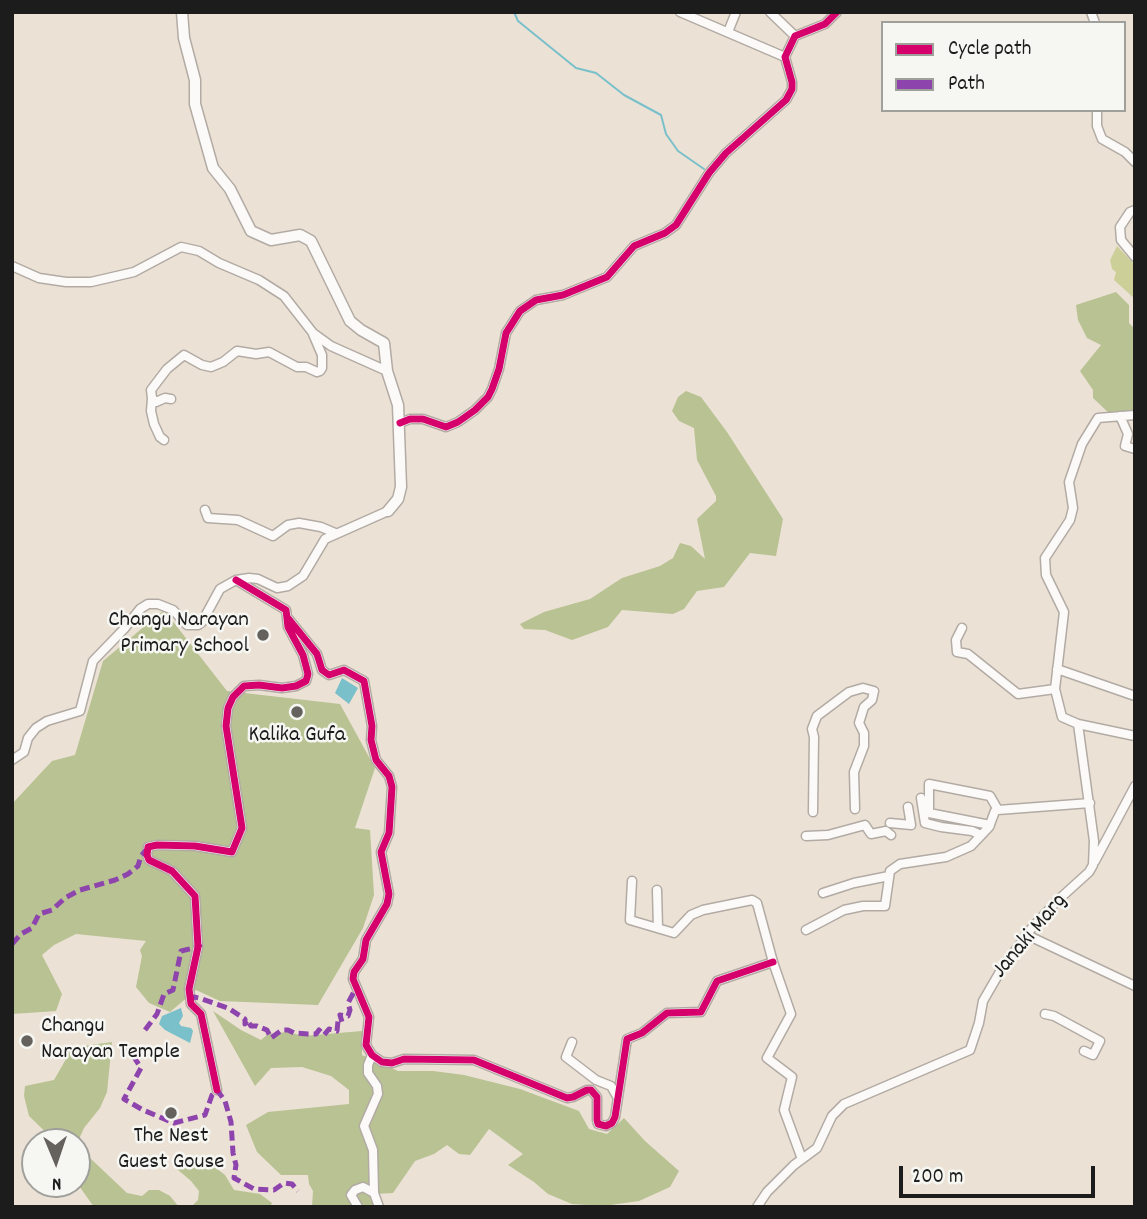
<!DOCTYPE html>
<style>
body{margin:0}
#map{position:relative;width:1147px;height:1219px;overflow:hidden;background:#ece1d5;font-family:Dekko,sans-serif}
canvas{display:block}
.frame{position:absolute;inset:0;border:14px solid #1c1c1c;pointer-events:none}
.legend{position:absolute;left:881px;top:21px;width:245px;height:91px;box-sizing:border-box;background:#f6f6f2;border:2px solid #9f9f9c;margin:0;padding:9px 12px;list-style:none;font-size:21px;color:#1c1c1c}
.legend li{display:flex;align-items:center;gap:14px;height:35px}
.legend b{width:35px;border:2px solid #9f9f9c}
.north{position:absolute;left:21px;top:1128px;width:70px;height:70px;box-sizing:border-box;background:#f6f6f2;border:2px solid #9f9f9c;border-radius:50%;rotate:178deg;font-size:19px;font-weight:700;line-height:28px;text-align:center;color:#1c1c1c}
.north::after{content:'';display:block;margin:auto;width:24px;height:32px;background:#65615d;clip-path:polygon(50% 0,100% 100%,50% 72%,0 100%)}
.scale{position:absolute;left:899px;top:1166px;width:196px;height:32px;box-sizing:border-box;border:4px solid #1c1c1c;border-top:0;padding-left:9px;font-size:21px;line-height:24px;white-space:nowrap;color:#1c1c1c;-webkit-text-stroke:5px #f6f6f2;paint-order:stroke}
</style>
<div id="map">
<canvas width="1147" height="1219"></canvas>
<div class="frame"></div>
<ul class="legend">
<li><b style="height:9px;background:#d6006c"></b>Cycle path</li>
<li><b style="height:9px;background:#8e44ad"></b>Path</li>
</ul>
<div class="north">N</div>
<div class="scale">200 m</div>
</div>
<script>
const c = document.querySelector('canvas').getContext('2d');
c.lineJoin = 'round';
function fill(path, color) {
  c.fillStyle = color;
  c.fill(path, 'evenodd');
}
function toPath(rows) {
  const path = new Path2D();
  for (const r of rows) {
    path.moveTo(r[0], r[1]);
    for (let i = 2; i < r.length; i += 2) path.lineTo(r[i], r[i + 1]);
  }
  return path;
}
function stroke(path, color, width, dash) {
  c.strokeStyle = color;
  c.lineWidth = width;
  c.lineCap = dash ? 'butt' : 'round';
  c.setLineDash(dash || []);
  c.stroke(path);
}
function drawText(font, color, halo, rows, align = 'center') {
  c.font = font + ' Dekko,sans-serif';
  c.lineWidth = 5;
  c.setLineDash([]);
  c.textBaseline = 'middle';
  c.strokeStyle = halo;
  c.fillStyle = color;
  for (const [text, x, y, turn = 0] of rows) {
    c.save();
    c.translate(x, y);
    c.rotate((+turn || 0) * Math.PI / 180);
    c.textAlign = isNaN(turn) ? turn : align;
    if (halo) c.strokeText(text, 0, 0);
    c.fillText(text, 0, 0);
    c.restore();
  }
}
fill(toPath([
 [1117,246,1135,265,1135,299,1114,280,1116,272,1112,269,1110,260]
]), '#ccd098');
fill(toPath([
 [1116,292,1129,305,1129,323,1135,329,1135,415,1111,415,1093,398,1093,390,1080,371,1101,345,1087,338,1078,320,1076,305],
 [686,391,701,397,727,432,783,519,776,556,750,553,724,587,697,591,684,609,673,614,622,610,608,627,572,640,545,630,524,629,520,624,544,612,590,599,622,578,660,566,673,558,680,543,691,546,705,559,697,519,716,501,716,496,697,460,694,428,679,421,672,411,678,397],
 [164,610,227,691,340,704,375,768,355,828,370,830,374,895,363,928,318,1005,220,1001,196,990,170,1012,149,1003,136,987,142,956,140,950,146,941,76,934,54,945,42,955,62,994,56,1011,12,1014,12,804,52,761,75,755,103,661],
 [213,1011,241,1030,261,1040,268,1034,288,1032,303,1036,362,1031,362,1055,398,1071,433,1071,464,1075,520,1089,579,1111,589,1129,607,1134,624,1118,645,1141,679,1171,670,1187,639,1201,603,1206,572,1204,548,1194,534,1182,508,1165,523,1154,489,1129,470,1155,459,1154,447,1145,434,1154,415,1161,393,1193,374,1194,378,1207,312,1207,313,1191,309,1184,308,1175,281,1175,257,1152,246,1125,268,1112,349,1104,349,1090,331,1076,302,1067,271,1068,255,1086],
 [112,1042,107,1092,100,1108,84,1128,79,1139,90,1158,127,1193,142,1196,149,1190,159,1190,170,1196,179,1207,192,1206,198,1200,199,1191,191,1181,177,1169,212,1165,225,1175,234,1190,260,1194,272,1203,270,1207,94,1207,77,1183,77,1142,56,1142,29,1116,24,1096,25,1086,54,1080,66,1059,69,1048]
]), '#b8c292');
fill(toPath([
 [342,678,358,688,349,704,335,693],
 [181,1008,183,1016,179,1023,181,1026,191,1028,193,1031,190,1043,165,1030,159,1024,162,1016]
]), '#79c0ca');
stroke(toPath([
 [514,12,518,21,576,68,596,73,624,95,661,115,666,134,678,151,704,169]
]), '#79c0ca', 2);
const minor = toPath([
 [680,12,785,57],
 [770,12,795,36],
 [1091,12,1095,23],
 [728,32,736,12],
 [1097,110,1097,126,1102,139,1125,152,1135,162],
 [1135,210,1130,212,1120,227,1121,240,1135,257],
 [12,266,39,278,66,282,91,282,134,272,181,247,199,251,219,263,259,280,284,296,313,333,331,346,387,371],
 [152,398,151,411,154,424,160,437,164,440],
 [171,399,165,398,156,402,152,398,151,390,167,369,184,355,202,365,211,367,223,362,237,351,256,354,269,352,297,367,306,367,317,372,320,371,322,368,322,355,313,334],
 [1135,415,1098,418,1082,444,1069,482,1073,508,1070,520,1045,558,1046,575,1064,612,1055,689,1062,717,1078,724,1135,736],
 [1120,416,1128,434,1125,446,1135,449],
 [400,423,410,419,423,419,446,427,458,422,475,410,488,397,492,389,499,369,506,333,520,311,536,300,563,295,607,277,634,246,665,233,676,225,709,173,726,153,786,100,792,89,792,82,785,57,795,36,825,24,837,12],
 [205,510,208,518,238,520,273,536,288,525,299,523,321,527,335,533],
 [287,617,317,654,322,670,329,675,344,670,364,681,372,726,371,740,376,760,389,776,392,787,389,833,381,852,389,894,387,904,366,940,363,959,354,972,353,979,369,1017,366,1045,372,1055,382,1062,392,1063,404,1059,474,1060,567,1098,573,1097,587,1090,591,1090,597,1097,597,1120,598,1124,606,1126,612,1123,615,1117,627,1039,642,1033,667,1013,701,1012,717,981,773,962],
 [962,628,956,640,957,652,968,654,1018,694,1055,689],
 [1057,669,1135,696],
 [12,760,24,752,28,738,36,728,47,721,80,711,93,661,124,629,140,609,148,604,158,604,173,610,187,625,198,625,202,622,220,589,236,580,249,578,258,579,277,588,288,586,303,576,325,539,388,511],
 [921,798,925,823,941,827,972,831,981,835],
 [813,812,814,737,812,729,817,716,849,692,863,688,874,691,872,700,864,707,859,723,864,733,864,746,854,772,855,809],
 [890,823,911,825,908,807],
 [990,825,929,813,929,784,990,796,998,810],
 [806,836,828,835,865,825,871,834,886,831,891,835],
 [1095,861,1135,786],
 [632,881,630,920,674,933,691,915,703,910,752,900,757,903,773,962,791,1014,767,1058,792,1077,784,1110,802,1159],
 [657,890,658,928],
 [823,893,854,883,889,876],
 [806,930,844,910,863,906,885,906,890,871,900,864,946,857,971,846,989,827,995,811,998,810,1090,803],
 [1027,935,1135,986],
 [1045,1014,1054,1016,1100,1041,1093,1055,1084,1051],
 [572,1042,566,1057,596,1080,611,1086,618,1098],
 [372,1055,368,1065,368,1073,377,1086,378,1094,364,1126,373,1150,374,1193,379,1207],
 [217,1090,201,1014,191,1004,189,989,198,947,195,896,172,871,149,860,147,855,148,847,157,845,195,846,232,852,242,828,226,726,228,708,233,697,244,686,259,685,282,688,296,686,306,681,308,674,303,655,288,627,286,610,236,580],
 [358,1207,351,1195,355,1190,363,1187,374,1193],
 [757,1207,767,1192,794,1165,817,1148,832,1116,844,1104,970,1050,979,1023,983,1001,1001,970,1031,929,1057,901,1089,872,1093,865,1094,841,1078,724]
]);
const major = toPath([
 [182,12,184,38,195,80,195,104,213,168,230,189,251,231,271,240,300,235,311,241,350,321,361,330,384,343,387,371,398,405,401,487,398,499,388,511]
]);
stroke(minor, '#b2aba4', 11);
stroke(major, '#b2aba4', 13);
stroke(minor, '#fcfaf9', 8);
stroke(major, '#fcfaf9', 10);
stroke(toPath([
 [12,944,21,934,32,928,39,914,52,910,65,898,80,890,115,880,128,874,138,866,141,856,146,850],
 [190,1001,194,997,199,998,228,1008,245,1019,245,1024,247,1020,251,1026,257,1026,267,1030,271,1038,282,1030,288,1030,294,1033,308,1034,316,1034,319,1030,324,1035,329,1029,337,1031,338,1021,342,1022,340,1015,348,1016,350,1010,348,1003,356,988],
 [145,1030,157,1014,164,994,173,990,181,951,198,947,201,944],
 [125,1043,141,1068,124,1099,143,1110,174,1123,205,1115,212,1095,217,1090,225,1101,231,1122,233,1153,236,1165,234,1178,254,1189,274,1190,284,1183,292,1184,298,1191]
]), '#8e44ad', 5, [10, 5]);
stroke(toPath([
 [400,423,410,419,423,419,446,427,458,422,475,410,488,397,492,389,499,369,506,333,520,311,536,300,563,295,607,277,634,246,665,233,676,225,709,173,726,153,786,100,792,89,792,82,785,57,795,36,825,24,837,12],
 [287,617,317,654,322,670,329,675,344,670,364,681,372,726,371,740,376,760,389,776,392,787,389,833,381,852,389,894,387,904,366,940,363,959,354,972,353,979,369,1017,366,1045,372,1055,382,1062,392,1063,404,1059,474,1060,567,1098,573,1097,587,1090,591,1090,597,1097,597,1120,598,1124,606,1126,612,1123,615,1117,627,1039,642,1033,667,1013,701,1012,717,981,773,962],
 [217,1090,201,1014,191,1004,189,989,198,947,195,896,172,871,149,860,147,855,148,847,157,845,195,846,232,852,242,828,226,726,228,708,233,697,244,686,259,685,282,688,296,686,306,681,308,674,303,655,288,627,286,610,236,580]
]), '#d6006c', 7);
for (const [x, y, r, color] of [
 [263,635,7,"#65615d"],
 [297,712,7,"#65615d"],
 [27,1041,7,"#65615d"],
 [171,1113,7,"#65615d"]
]) {
  const dot = new Path2D();
  dot.arc(x, y, r, 0, 2 * Math.PI);
  c.fillStyle = color;
  c.fill(dot);
  stroke(dot, '#f6f6f2', 2.5);
}
drawText('23px', '#1c1c1c', '#f6f6f2', [
 ["Changu Narayan",249,622,"right"],
 ["Primary School",249,648,"right"],
 ["Kalika Gufa",297,737],
 ["Changu",41,1028,"left"],
 ["Narayan Temple",41,1054,"left"],
 ["The Nest",171,1138],
 ["Guest Gouse",171,1164]
]);
drawText('23px', '#1c1c1c', '#f6f6f2', [
 ["Janaki Marg",1031,937,-50]
]);
</script>
